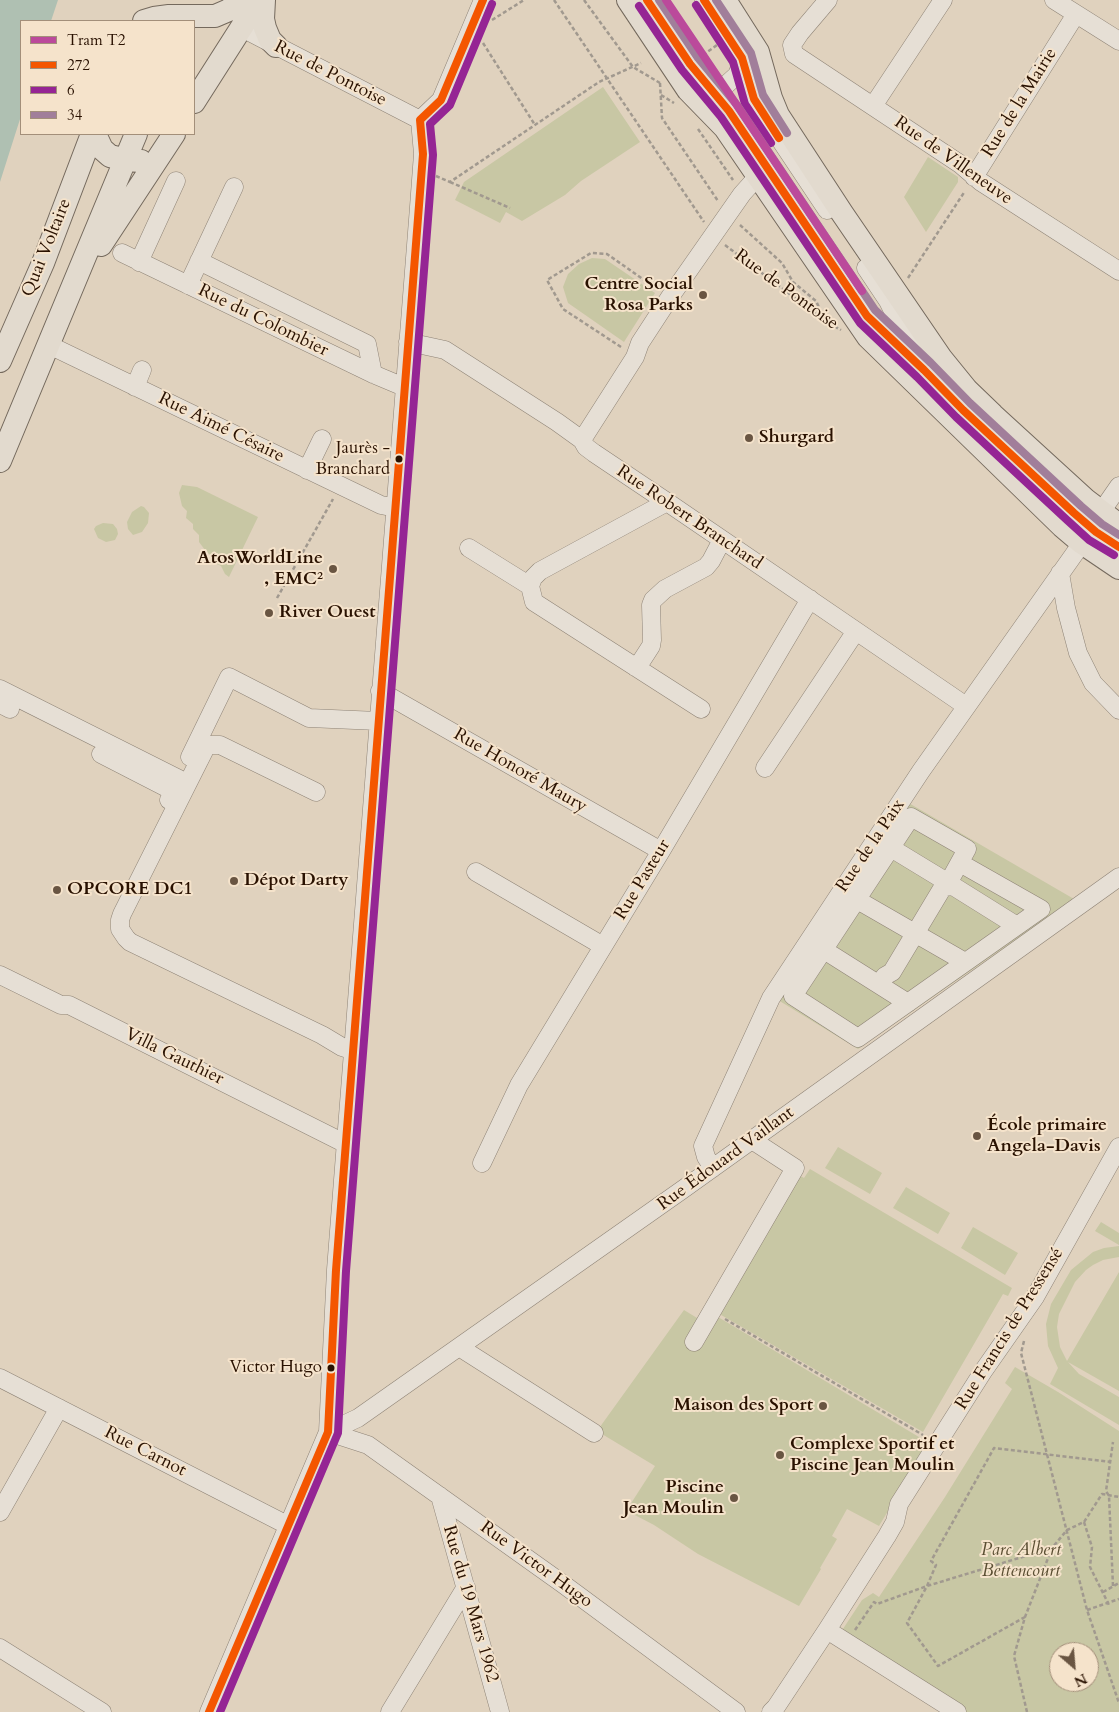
<!DOCTYPE html>
<meta charset="utf-8">
<style>
body{margin:0}
#map{position:relative;width:1119px;height:1712px;overflow:hidden;background:#e0d2be;font-family:Cardo,serif}
canvas{display:block}
.legend{position:absolute;left:20px;top:20px;width:175px;height:115px;box-sizing:border-box;background:#f5e3cb;border:1px solid #a38f7a;margin:0;padding:6px 9px;list-style:none;font-size:15px;color:#291100}
.legend li{display:flex;align-items:center;gap:10px;height:25px}
.legend b{width:25px;border:1px solid #a38f7a}
.north{position:absolute;left:1049px;top:1642px;width:50px;height:50px;box-sizing:border-box;background:#f5e3cb;border:1px solid #a38f7a;border-radius:50%;rotate:153deg;font-size:14px;font-weight:700;line-height:20px;text-align:center;color:#291100}
.north::after{content:'';display:block;margin:auto;width:18px;height:22px;background:#695542;clip-path:polygon(50% 0,100% 100%,50% 72%,0 100%)}
</style>
<div id="map">
<canvas width="1119" height="1712"></canvas>
<ul class="legend">
<li><b style="height:6px;background:#bb4a9b"></b>Tram T2</li>
<li><b style="height:6px;background:#f45600"></b>272</li>
<li><b style="height:6px;background:#952594"></b>6</li>
<li><b style="height:6px;background:#a17e9a"></b>34</li>
</ul>
<div class="north">N</div>
</div>
<script>
const c = document.querySelector('canvas').getContext('2d');
c.lineJoin = 'round';
function fill(path, color) {
  c.fillStyle = color;
  c.fill(path, 'evenodd');
}
function toPath(rows) {
  const path = new Path2D();
  for (const r of rows) {
    path.moveTo(r[0], r[1]);
    for (let i = 2; i < r.length; i += 2) path.lineTo(r[i], r[i + 1]);
  }
  return path;
}
function stroke(path, color, width, dash) {
  c.strokeStyle = color;
  c.lineWidth = width;
  c.lineCap = dash ? 'butt' : 'round';
  c.setLineDash(dash || []);
  c.stroke(path);
}
function drawText(font, color, halo, rows, align = 'center') {
  c.font = font + ' Cardo,serif';
  c.lineWidth = 4;
  c.setLineDash([]);
  c.textBaseline = 'middle';
  c.strokeStyle = halo;
  c.fillStyle = color;
  for (const [text, x, y, turn = 0] of rows) {
    c.save();
    c.translate(x, y);
    c.rotate((+turn || 0) * Math.PI / 180);
    c.textAlign = isNaN(turn) ? turn : align;
    if (halo) c.strokeText(text, 0, 0);
    c.fillText(text, 0, 0);
    c.restore();
  }
}
fill(toPath([
 [603,87,640,142,581,181,565,195,522,221,506,212,500,223,455,200,464,182],
 [928,157,958,177,958,182,926,232,904,197],
 [592,258,605,259,655,293,624,342,568,303,563,287,568,274,579,264],
 [182,485,197,487,258,517,229,577,225,574,221,566,215,563,211,556,205,550,199,542,199,535,193,529,193,524,186,518,187,511,182,506,179,493],
 [141,506,144,507,149,513,148,523,142,532,133,535,128,529,127,522,132,512],
 [103,523,113,524,117,529,118,534,115,540,106,542,98,538,94,529,96,526],
 [907,802,1074,899,858,1049,778,1000],
 [838,1147,882,1173,870,1194,825,1168],
 [810,1169,1012,1288,1008,1296,1003,1294,923,1432,716,1312,797,1174,804,1178],
 [906,1187,950,1213,938,1234,893,1208],
 [1101,1222,1119,1233,1119,1245,1095,1231],
 [973,1227,1018,1253,1005,1275,961,1248],
 [1119,1246,1119,1257,1103,1260,1093,1265,1086,1270,1075,1282,1059,1314,1057,1327,1060,1347,1067,1361,1119,1272,1119,1391,1068,1362,1079,1374,1119,1397,1119,1425,1050,1384,1058,1368,1048,1346,1046,1324,1051,1304,1071,1270,1093,1252,1104,1248],
 [684,1310,702,1321,708,1311,929,1443,879,1526,847,1509,832,1536,837,1539,820,1568,821,1569,799,1606,698,1554,654,1525,631,1513,632,1511,628,1508,655,1466,597,1431],
 [1015,1367,1058,1392,1119,1431,1119,1712,952,1712,835,1641,862,1600,873,1593,879,1597,945,1497,1012,1389,1005,1383],
 [1059,1652,1089,1652,1089,1682,1059,1682]
]), '#c8c7a4');
fill(toPath([
 [0,0,58,0,51,21,21,21,21,116,0,182]
]), '#afc0b2');
const minor = toPath([
 [647,0,690,64,729,111,867,316,875,325,924,370,963,410,1074,513,1096,532,1119,547],
 [704,0,742,58,752,93,763,114,827,210],
 [828,0,800,33,792,45,794,54,960,164,981,182,1119,271],
 [1054,0,1119,41],
 [240,27,420,120],
 [705,83,717,87,727,84,737,75,743,60],
 [873,106,943,0],
 [974,177,1076,14],
 [122,253,373,374,404,387],
 [199,261,367,344,373,374],
 [139,262,176,181],
 [866,268,888,301,916,357],
 [188,285,234,187],
 [408,342,445,350,557,422,582,440,586,447,594,453,667,502,966,706],
 [49,345,381,505,396,508],
 [135,387,142,370],
 [582,440,635,357,640,343,670,297,742,194,759,175],
 [307,470,322,439],
 [667,502,540,571,533,578,530,586,534,602,701,709],
 [1101,512,1119,486],
 [469,548,530,586],
 [1060,573,1066,608,1078,653,1093,683,1119,710],
 [635,667,640,663,651,646,652,640,651,605,653,600,665,589,706,567,711,561,722,540],
 [0,689,179,779],
 [380,691,661,851],
 [0,704,10,709],
 [101,754,173,791,169,800],
 [190,757,229,677,309,718,378,721],
 [765,768,856,631],
 [316,792,220,745,211,745,206,747,122,914,120,920,120,929,126,938,130,942,322,1035,342,1047,354,1051],
 [891,848,942,879],
 [476,872,603,946],
 [951,878,967,849,911,817,793,996,858,1038,1041,909,960,863],
 [944,879,942,879,943,887,953,886,1017,926],
 [847,894,965,962],
 [824,950,908,1003],
 [0,975,61,1005,69,1005,346,1144],
 [879,984,885,976,892,972,943,887],
 [482,1163,519,1085,661,851,810,599],
 [713,1168,706,1157,703,1146,771,998,921,771,1082,543],
 [694,1342,795,1168,752,1140],
 [459,1347,594,1433],
 [0,1378,289,1526],
 [328,1432,358,1418,682,1190,1119,877],
 [328,1432,368,1445,563,1584,736,1712],
 [440,1496,500,1712],
 [0,1512,59,1408],
 [827,1630,957,1712],
 [0,1648,102,1712],
 [209,1712,328,1432,336,1270,419,207,423,154,420,120,441,100,483,0],
 [390,1712,466,1587],
 [771,1712,776,1707,827,1630,887,1536,895,1522,899,1504,984,1370,1035,1297,1119,1147]
]);
const major = toPath([
 [264,0,263,19,265,28,270,40,276,46],
 [628,0,688,90,725,128,868,337,1062,526,1082,543,1119,568],
 [725,0,758,52,771,98,778,115,842,213,941,358,967,390,993,415,1086,500,1119,525],
 [144,21,154,18,169,16,215,16,229,10,240,0],
 [194,102,259,0],
 [95,134,102,149,110,156,126,160,141,161],
 [101,245,174,134],
 [0,361,43,263,92,134],
 [0,461,136,134]
]);
stroke(minor, '#8e8376', 19);
stroke(major, '#74695d', 24);
stroke(toPath([
 [554,0,704,222],
 [584,0,633,67,660,83],
 [492,20,524,0],
 [483,43,535,125],
 [703,55,717,45],
 [660,83,662,118,718,201],
 [661,95,674,103],
 [698,129,733,180],
 [436,176,450,182,599,82,641,63],
 [450,182,510,208],
 [740,225,782,263,793,282,816,301,825,320],
 [725,245,825,321,841,330],
 [908,278,965,191],
 [621,347,563,309,547,280,591,253,607,254,657,289],
 [277,598,333,499],
 [725,1319,923,1435],
 [1024,1341,1021,1353,1087,1610,1119,1703],
 [1084,1522,1092,1547,1090,1567,1109,1605],
 [1113,1586,1109,1496,1106,1491,1113,1442],
 [1103,1592,1119,1583],
 [1087,1610,1119,1599],
 [1025,1617,938,1666,907,1623,927,1586,936,1565,931,1561,994,1448,1111,1462],
 [855,1630,874,1602,877,1604,927,1586,1052,1548],
 [1027,1712,1014,1656,1025,1617,1052,1548,1067,1530,1084,1522,1102,1494,1119,1497]
]), '#a1998f', 2.5, [4, 2.5]);
stroke(minor, '#e6dfd5', 18);
stroke(major, '#e2dace', 22);
stroke(toPath([
 [729,94,764,134]
]), '#a1998f', 1);
stroke(toPath([
 [647,0,690,64,729,111,867,316,924,370,963,410,1074,513,1096,532,1119,547],
 [704,0,742,58,754,99,779,138],
 [209,1712,328,1432,336,1270,423,154,420,120,441,100,483,0]
]), '#f45600', 8);
stroke(toPath([
 [696,5,733,62,745,104,771,143],
 [639,6,682,70,721,117,860,323,917,377,956,417,1067,520,1089,540,1114,555],
 [220,1712,338,1433,346,1271,433,155,430,124,450,105,492,4]
]), '#952594', 8);
stroke(toPath([
 [659,0,698,58,737,105,875,310,931,363,970,403,1081,506,1102,524,1119,535],
 [716,0,751,53,763,95,787,133]
]), '#a17e9a', 8);
stroke(toPath([
 [666,0,862,291]
]), '#bb4a9b', 8);
for (const [x, y, r, color] of [
 [703,295,5,"#695542"],
 [749,438,5,"#695542"],
 [399,459,4.5,"#291100"],
 [333,569,5,"#695542"],
 [269,613,5,"#695542"],
 [234,881,5,"#695542"],
 [57,890,5,"#695542"],
 [977,1136,5,"#695542"],
 [331,1368,4.5,"#291100"],
 [823,1406,5,"#695542"],
 [780,1455,5,"#695542"],
 [734,1498,5,"#695542"]
]) {
  const dot = new Path2D();
  dot.arc(x, y, r, 0, 2 * Math.PI);
  c.fillStyle = color;
  c.fill(dot);
  stroke(dot, '#f5e3cb', 2);
}
drawText('17px', '#291100', '#f5e3cb', [
 ["Jaurès -",390,449],
 ["Branchard",390,470],
 ["Victor Hugo",322,1368]
], 'right');
drawText('18px', '#291100', '#f5e3cb', [
 ["Rue de Pontoise",330,74,27],
 ["Rue de la Mairie",1020,103,-58],
 ["Rue de Villeneuve",953,161,35],
 ["Quai Voltaire",47,248,-68],
 ["Rue de Pontoise",786,290,36],
 ["Rue du Colombier",263,321,26],
 ["Rue Aimé Césaire",221,428,26],
 ["Rue Robert Branchard",689,518,34],
 ["Rue Honoré Maury",520,771,30],
 ["Rue de la Paix",871,846,-56],
 ["Rue Pasteur",643,880,-59],
 ["Villa Gauthier",174,1057,26],
 ["Rue Édouard Vaillant",726,1159,-36],
 ["Rue Francis de Pressensé",1010,1329,-58],
 ["Rue Carnot",145,1452,27],
 ["Rue Victor Hugo",536,1565,36],
 ["Rue du 19 Mars 1962",470,1604,74]
]);
drawText('bold 18px', '#291100', '#f5e3cb', [
 ["Centre Social",693,285,"right"],
 ["Rosa Parks",693,306,"right"],
 ["Shurgard",759,438],
 ["AtosWorldLine",323,559,"right"],
 [", EMC²",323,580,"right"],
 ["River Ouest",279,613],
 ["Dépot Darty",244,881],
 ["OPCORE DC1",67,890],
 ["École primaire",987,1126],
 ["Angela-Davis",987,1147],
 ["Maison des Sport",813,1406,"right"],
 ["Complexe Sportif et",790,1445],
 ["Piscine Jean Moulin",790,1466],
 ["Piscine",724,1488,"right"],
 ["Jean Moulin",724,1509,"right"]
], 'left');
drawText('italic 18px', '#5a4e32', '#f5e3cb', [
 ["Parc Albert",1021,1551],
 ["Bettencourt",1021,1572]
]);
</script>
